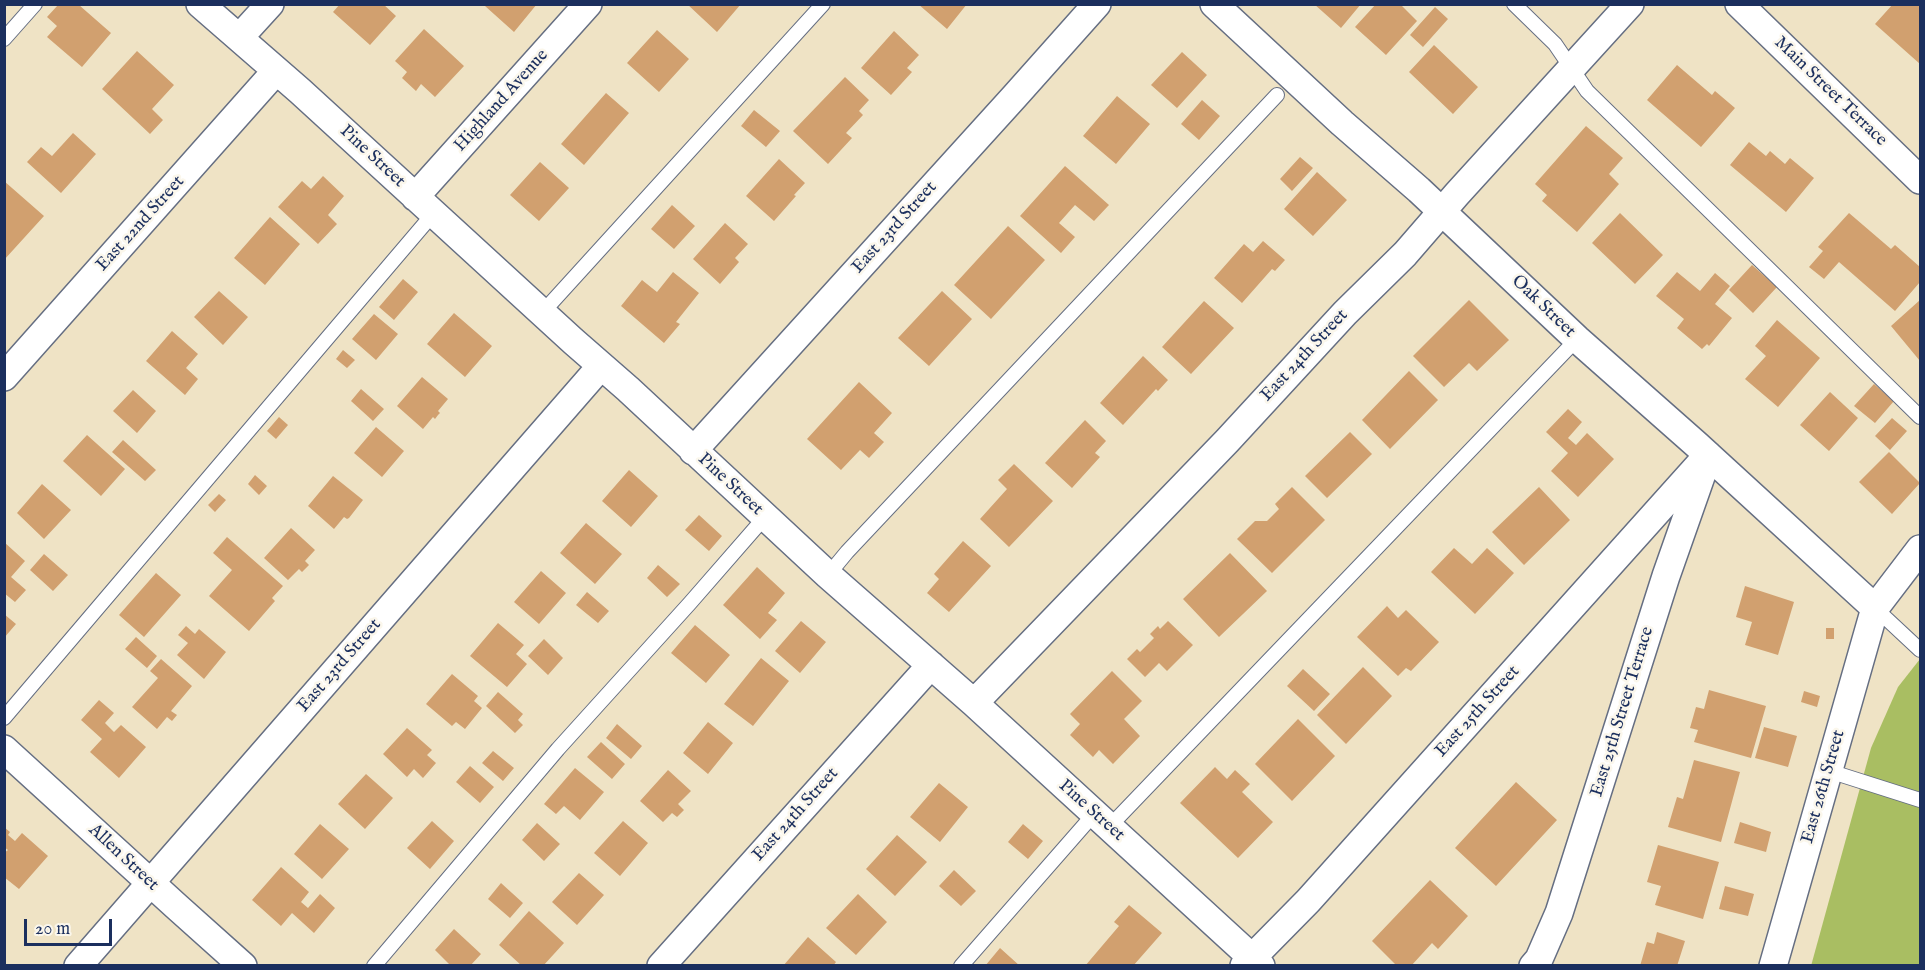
<!DOCTYPE html>
<style>
body{margin:0}
#map{position:relative;width:1925px;height:970px;overflow:hidden;background:#efe3c5;font-family:"IM FELL English",serif}
canvas{display:block}
.frame{position:absolute;inset:0;border:6px solid #1b2f5e;pointer-events:none}
.scale{position:absolute;left:24px;top:919px;width:88px;height:27px;box-sizing:border-box;border:3px solid #1b2f5e;border-top:0;padding-left:8px;font-size:18px;line-height:21px;white-space:nowrap;color:#1b2f5e;-webkit-text-stroke:4px #fbf7ec;paint-order:stroke}
</style>
<div id="map">
<canvas width="1925" height="970"></canvas>
<div class="frame"></div>
<div class="scale">20 m</div>
</div>
<script>
const c = document.querySelector('canvas').getContext('2d');
c.lineJoin = 'round';
function fill(path, color) {
  c.fillStyle = color;
  c.fill(path, 'evenodd');
}
function toPath(rows) {
  const path = new Path2D();
  for (const r of rows) {
    path.moveTo(r[0], r[1]);
    for (let i = 2; i < r.length; i += 2) path.lineTo(r[i], r[i + 1]);
  }
  return path;
}
function stroke(path, color, width, dash) {
  c.strokeStyle = color;
  c.lineWidth = width;
  c.lineCap = dash ? 'butt' : 'round';
  c.setLineDash(dash || []);
  c.stroke(path);
}
function drawText(font, color, halo, rows, align = 'center') {
  c.font = font + ' "IM FELL English",serif';
  c.lineWidth = 5;
  c.setLineDash([]);
  c.textBaseline = 'middle';
  c.strokeStyle = halo;
  c.fillStyle = color;
  for (const [text, x, y, turn = 0] of rows) {
    c.save();
    c.translate(x, y);
    c.rotate((+turn || 0) * Math.PI / 180);
    c.textAlign = isNaN(turn) ? turn : align;
    if (halo) c.strokeText(text, 0, 0);
    c.fillText(text, 0, 0);
    c.restore();
  }
}
fill(toPath([
 [1920,659,1920,965,1811,966,1871,748,1898,687]
]), '#a9be62');
fill(toPath([
 [340,4,383,4,396,16,370,45,333,12],
 [487,4,537,4,514,32,485,6],
 [687,4,741,4,717,32],
 [918,4,967,4,947,29],
 [1314,4,1361,4,1341,28],
 [1376,4,1400,4,1417,21,1386,55,1355,27],
 [1893,4,1920,4,1920,64,1875,24],
 [58,5,79,5,111,33,82,67,47,37,57,26,47,17],
 [1435,7,1448,19,1423,47,1410,35],
 [424,29,464,66,435,97,421,84,416,91,402,78,407,72,395,61],
 [657,30,689,59,659,92,627,63],
 [894,31,919,55,907,68,912,72,891,95,861,68],
 [1434,45,1478,87,1453,114,1409,72],
 [137,51,174,85,152,109,163,120,150,134,102,89],
 [1182,52,1207,75,1177,108,1151,85],
 [1677,65,1712,95,1715,91,1735,108,1701,147,1647,100],
 [845,77,869,100,859,111,863,115,846,133,852,138,828,164,793,131],
 [606,93,629,113,584,165,561,144],
 [1117,96,1150,124,1116,164,1083,136],
 [1202,100,1220,116,1199,140,1181,124],
 [754,110,780,131,766,147,741,126],
 [1586,126,1623,158,1609,174,1619,184,1577,232,1542,201,1547,195,1535,184],
 [73,133,96,154,61,193,27,162,41,147,52,156],
 [1749,142,1766,156,1770,151,1785,164,1790,158,1814,178,1786,212,1730,165],
 [1300,157,1313,168,1292,191,1280,179],
 [779,159,805,183,794,195,796,196,774,221,746,196],
 [540,162,569,188,539,221,510,195],
 [1065,166,1109,205,1094,221,1075,205,1059,223,1075,237,1061,253,1020,216],
 [1317,172,1347,200,1313,236,1284,209],
 [323,176,344,196,328,215,337,224,318,244,278,207,302,181,311,189],
 [4,181,44,216,4,260],
 [672,205,695,226,674,249,651,229],
 [1620,213,1663,255,1635,284,1592,243],
 [1849,213,1891,249,1895,245,1920,267,1920,282,1895,311,1839,262,1824,279,1809,267,1823,251,1818,247],
 [270,217,300,244,265,285,234,258],
 [725,223,748,244,735,258,739,262,720,284,693,259],
 [1008,226,1045,260,991,319,954,285],
 [1263,241,1285,260,1275,271,1272,269,1242,303,1214,278,1244,244,1253,252],
 [1752,265,1777,287,1753,313,1729,290],
 [673,272,699,293,676,322,680,324,664,343,621,306,642,280,657,292],
 [1677,272,1700,291,1715,273,1730,286,1715,304,1732,318,1709,346,1707,344,1702,349,1677,328,1684,319,1656,296],
 [403,279,418,292,394,320,379,307],
 [219,291,248,317,223,345,194,317],
 [942,291,972,319,929,366,898,338],
 [1469,300,1509,340,1477,371,1469,363,1444,387,1413,356],
 [1920,300,1920,361,1891,326],
 [1204,301,1234,328,1191,374,1162,347],
 [454,313,492,346,465,377,427,344],
 [374,314,398,334,376,360,352,339],
 [1777,320,1820,358,1778,407,1745,379,1766,356,1755,346],
 [172,331,198,354,186,368,198,379,185,395,146,361],
 [343,350,355,360,347,368,336,359],
 [1143,356,1168,380,1158,391,1156,389,1123,425,1100,403],
 [1409,371,1438,400,1390,449,1362,420],
 [422,377,448,399,438,411,440,413,438,415,435,419,433,417,423,429,397,406],
 [859,382,892,413,874,433,884,442,869,458,860,450,841,470,807,439],
 [1874,384,1894,401,1875,423,1854,406],
 [361,389,384,409,373,421,351,401],
 [133,390,156,411,137,433,113,411],
 [1830,392,1858,418,1829,451,1800,425],
 [1568,409,1582,422,1568,438,1576,445,1587,433,1614,459,1578,497,1551,471,1568,453,1546,432],
 [279,417,288,425,276,439,267,431],
 [1892,418,1907,431,1890,450,1875,436],
 [1085,420,1106,441,1095,453,1100,457,1072,488,1045,463],
 [376,427,404,451,382,477,354,453],
 [1350,432,1372,454,1327,498,1305,476],
 [87,435,125,469,101,496,63,461],
 [123,440,156,470,145,481,112,452],
 [1889,452,1920,483,1892,514,1859,482],
 [1014,464,1053,501,1009,547,980,519,1007,489,998,480],
 [629,470,658,496,631,527,602,501],
 [255,475,267,486,259,495,248,484],
 [333,476,363,500,349,518,347,519,344,517,334,529,308,506],
 [42,484,71,510,44,539,17,513],
 [1292,487,1325,520,1272,573,1237,539,1255,521,1267,521,1279,509,1275,504],
 [1539,487,1570,520,1524,565,1492,532],
 [219,494,226,500,215,512,208,505],
 [699,515,722,536,709,551,685,530],
 [586,523,622,554,595,584,560,553],
 [291,528,315,550,305,561,309,565,302,572,299,569,288,580,264,558],
 [227,537,283,586,272,598,275,601,249,631,209,596,232,570,213,553],
 [963,541,991,566,949,612,927,593,939,579,934,574],
 [4,542,25,561,11,577,26,590,15,602,4,593],
 [1454,548,1472,564,1487,548,1514,573,1475,614,1431,572],
 [1230,553,1267,591,1219,637,1183,599],
 [44,554,68,575,53,591,30,570],
 [658,565,680,584,667,597,647,578],
 [757,567,785,593,768,613,777,620,760,639,723,605],
 [541,571,566,593,539,624,514,602],
 [156,573,181,595,144,637,119,615],
 [1745,586,1794,602,1778,655,1745,645,1752,622,1736,617],
 [587,592,609,611,598,623,576,605],
 [1387,606,1398,618,1406,610,1439,642,1411,671,1406,668,1398,676,1357,637],
 [4,614,16,624,4,638],
 [801,621,826,642,800,673,775,651],
 [1168,621,1193,645,1167,671,1159,663,1145,677,1127,659,1137,649,1140,652,1154,638,1150,634,1158,626,1160,629],
 [498,623,524,645,516,654,527,664,507,687,470,656],
 [695,625,730,655,706,683,671,653],
 [186,626,195,634,199,629,226,652,204,679,177,655,188,643,178,635],
 [1826,628,1834,628,1834,639,1826,639],
 [136,637,157,656,147,668,125,649],
 [544,639,563,658,548,675,528,656],
 [761,658,789,681,753,726,724,704],
 [161,659,192,686,171,711,177,715,172,721,167,717,157,729,132,707,158,678,150,671],
 [1363,667,1392,696,1346,744,1317,715],
 [1303,669,1330,694,1314,711,1287,686],
 [1112,671,1142,701,1124,719,1140,736,1113,764,1099,750,1093,757,1070,735,1080,724,1070,714],
 [452,674,478,696,474,701,482,708,465,729,456,722,452,726,426,704],
 [1709,690,1766,706,1751,758,1694,742,1698,730,1690,728,1696,707,1704,709],
 [1804,691,1820,696,1817,707,1801,702],
 [498,692,523,714,518,720,523,725,515,733,486,706],
 [99,700,114,713,105,723,114,732,121,725,146,747,119,778,90,752,102,739,81,720],
 [1298,719,1335,756,1292,801,1255,764],
 [708,722,733,743,708,774,683,753],
 [617,724,642,746,631,759,606,738],
 [1764,727,1797,736,1788,767,1755,758],
 [407,728,432,750,427,755,436,763,423,778,414,769,407,777,383,754],
 [601,742,625,764,612,779,587,757],
 [493,751,514,768,503,781,482,763],
 [1694,760,1740,772,1721,842,1668,827,1677,797,1683,799],
 [470,766,494,787,480,803,456,782],
 [1215,767,1227,779,1235,770,1250,784,1242,792,1273,822,1238,858,1180,803],
 [575,768,604,792,580,820,564,806,556,814,544,804],
 [668,770,691,791,678,804,684,810,677,817,672,813,663,822,640,801],
 [366,774,393,798,365,829,338,804],
 [1516,782,1557,820,1496,886,1455,848],
 [939,783,968,807,940,842,910,817],
 [432,821,454,841,430,869,407,848],
 [623,821,648,843,620,876,594,853],
 [1740,822,1771,832,1766,852,1734,843],
 [537,823,560,844,544,861,522,840],
 [320,824,349,849,322,879,294,854],
 [1023,824,1043,841,1028,859,1008,842],
 [4,827,10,832,8,835,15,841,22,833,48,856,19,889,4,877,4,853,8,850,4,847],
 [897,835,927,862,895,896,866,869],
 [1658,845,1719,862,1703,919,1655,905,1661,886,1647,882],
 [281,867,309,892,301,902,308,908,320,894,335,908,314,933,292,913,281,926,252,900],
 [954,870,976,891,961,906,939,886],
 [579,873,604,895,577,925,552,902],
 [1430,880,1468,916,1438,949,1432,943,1411,966,1397,966,1372,941],
 [501,883,523,903,510,918,488,899],
 [1725,886,1754,894,1748,916,1719,909],
 [858,894,887,922,856,955,826,928],
 [1129,905,1162,933,1133,966,1085,966,1119,926,1114,922],
 [529,911,564,943,543,966,522,966,499,945],
 [454,929,481,954,470,966,451,966,435,950],
 [1657,932,1685,941,1677,966,1640,966,1647,942,1654,944],
 [808,937,836,962,833,966,783,966],
 [1000,948,1020,966,985,966]
]), '#d1a06f');
const lane = toPath([
 [1514,4,1555,44,1587,91,1920,417],
 [4,39,35,4],
 [542,313,823,4],
 [828,575,847,552,1277,95],
 [1875,608,1920,650],
 [4,718,433,214],
 [1829,771,1920,800],
 [1109,827,1577,339],
 [374,966,558,749,690,603,765,517],
 [961,966,1094,814]
]);
const street = toPath([
 [200,4,300,91,573,341,628,389,828,575,974,703,1261,966],
 [1214,4,1342,123,1419,190,1577,339,1697,445,1875,608],
 [1739,4,1920,180],
 [239,38,270,4],
 [415,197,588,4],
 [4,377,276,71],
 [693,451,1015,96,1097,4],
 [974,703,1227,441,1345,313,1405,254,1457,194,1630,4],
 [4,749,176,906,243,966],
 [78,966,601,366],
 [661,966,931,665],
 [1244,966,1308,901,1708,455],
 [1533,966,1539,959,1559,913,1666,576,1704,468],
 [1773,966,1875,608,1920,549]
]);
stroke(lane, '#656e82', 16);
stroke(street, '#656e82', 30);
stroke(lane, '#fff', 14);
stroke(street, '#fff', 27);
drawText('18px', '#1b2f5e', '#fbf7ec', [
 ["Main Street Terrace",1830,92,44],
 ["Highland Avenue",502,101,-48],
 ["Pine Street",372,157,43],
 ["East 22nd Street",141,224,-48],
 ["East 23rd Street",895,228,-48],
 ["Oak Street",1543,307,44],
 ["East 24th Street",1305,356,-47],
 ["Pine Street",730,485,43],
 ["East 23rd Street",340,666,-49],
 ["East 25th Street",1478,712,-48],
 ["East 25th Street Terrace",1623,712,-73],
 ["East 26th Street",1824,787,-74],
 ["Pine Street",1091,811,42],
 ["East 24th Street",796,815,-48],
 ["Allen Street",123,858,43]
]);
</script>
